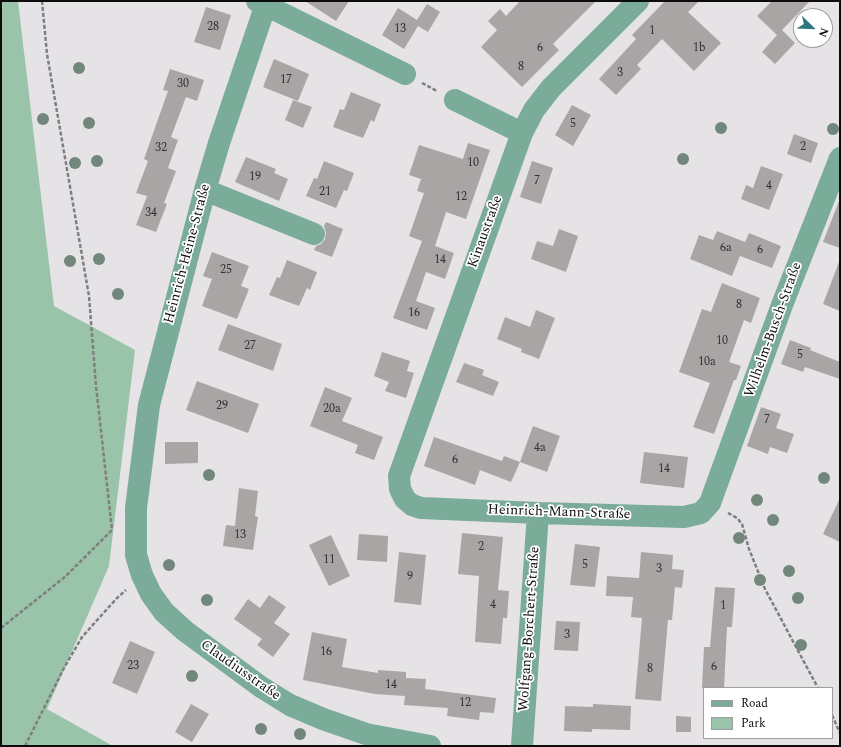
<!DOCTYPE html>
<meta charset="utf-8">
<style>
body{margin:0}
#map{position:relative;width:841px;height:747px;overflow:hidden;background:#e5e3e6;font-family:Spectral,serif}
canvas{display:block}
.frame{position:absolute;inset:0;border:2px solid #0c0c0c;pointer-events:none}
.legend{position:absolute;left:703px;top:687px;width:130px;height:52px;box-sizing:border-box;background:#fff;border:1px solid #9e9e9e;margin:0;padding:5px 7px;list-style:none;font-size:12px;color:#0c0c0c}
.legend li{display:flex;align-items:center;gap:8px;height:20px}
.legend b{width:20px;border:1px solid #9e9e9e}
.north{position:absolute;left:793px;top:8px;width:40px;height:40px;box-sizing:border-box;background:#fff;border:1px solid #9e9e9e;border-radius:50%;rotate:113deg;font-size:11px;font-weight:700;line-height:16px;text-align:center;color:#0c0c0c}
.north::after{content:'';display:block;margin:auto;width:14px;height:18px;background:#2e7581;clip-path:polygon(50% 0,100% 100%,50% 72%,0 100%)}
</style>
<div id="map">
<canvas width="841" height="747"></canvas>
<div class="frame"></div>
<ul class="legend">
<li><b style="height:5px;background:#7bab99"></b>Road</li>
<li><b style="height:11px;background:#9ac4a9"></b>Park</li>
</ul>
<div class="north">N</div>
</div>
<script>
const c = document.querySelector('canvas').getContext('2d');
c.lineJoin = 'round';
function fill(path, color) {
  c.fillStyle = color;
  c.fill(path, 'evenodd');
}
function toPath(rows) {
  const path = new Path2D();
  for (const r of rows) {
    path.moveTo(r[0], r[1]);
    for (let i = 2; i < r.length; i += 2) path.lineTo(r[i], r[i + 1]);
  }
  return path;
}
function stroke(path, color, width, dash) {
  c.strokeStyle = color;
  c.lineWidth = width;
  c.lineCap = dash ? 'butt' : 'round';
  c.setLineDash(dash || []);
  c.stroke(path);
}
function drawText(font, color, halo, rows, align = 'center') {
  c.font = font + ' Spectral,serif';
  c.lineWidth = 3.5;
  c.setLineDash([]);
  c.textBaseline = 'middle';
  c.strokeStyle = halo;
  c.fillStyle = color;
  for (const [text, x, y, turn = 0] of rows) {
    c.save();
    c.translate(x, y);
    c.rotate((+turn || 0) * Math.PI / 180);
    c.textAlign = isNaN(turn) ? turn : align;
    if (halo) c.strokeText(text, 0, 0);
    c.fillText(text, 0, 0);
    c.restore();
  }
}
fill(toPath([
 [1,1,18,1,54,306,135,350,109,566,47,709,113,746,1,746]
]), '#9ac4a9');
fill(toPath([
 [305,1,349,1,336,21],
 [520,1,596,1,553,44,559,50,522,87,481,47,497,30,488,21,500,9,506,16],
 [665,1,699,1,688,12,721,43,694,71,662,39,637,65,641,69,616,95,599,79,636,39,632,35],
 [772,1,810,1,782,30,795,43,775,64,762,52,777,35,757,16],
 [427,4,440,12,428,32,418,26,404,49,382,35,398,8,417,20],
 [206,7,231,15,220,50,194,42],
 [274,59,309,74,298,101,263,87],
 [170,69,204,80,197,101,186,97,171,137,178,140,168,168,176,171,164,203,167,204,156,232,136,225,147,196,136,193,148,161,144,159,168,91,163,90],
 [351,92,381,104,374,122,371,120,363,138,333,127,340,109,344,110],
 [293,100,312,107,303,128,285,120],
 [572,105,591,115,573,146,555,135],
 [794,134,818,143,811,163,787,154],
 [468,143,490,150,466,219,446,212,435,246,409,236,424,193,417,191,421,179,409,175,419,145,463,159],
 [246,157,276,169,274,173,288,179,279,201,235,182],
 [324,161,354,173,347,191,344,190,336,208,306,196,314,178,317,179],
 [532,161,553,168,541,204,520,197],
 [761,166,783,174,769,210,741,199,746,185,753,188],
 [839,201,840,201,840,248,823,242],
 [326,222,343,229,332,257,314,250,316,246,321,244,325,239,326,233,324,226],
 [559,229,578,236,566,272,531,259,537,241,553,246],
 [717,231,745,242,749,233,781,246,772,268,740,256,732,276,690,259,699,235,713,240],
 [422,241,454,253,445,279,426,272,416,301,435,308,427,330,393,318],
 [212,252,249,266,241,286,249,289,237,319,202,306,212,279,203,276],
 [287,260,317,272,310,290,307,288,299,306,269,295,277,277,280,278],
 [839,262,840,263,840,311,823,304],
 [722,283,760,298,751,323,744,320,729,362,741,366,736,380,734,380,714,434,693,427,710,383,679,372,702,309,711,312],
 [536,310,555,318,539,359,521,352,522,349,497,339,505,317,530,327],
 [228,324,282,344,273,371,218,350],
 [790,340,811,348,810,350,840,362,840,379,805,367,803,372,781,364],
 [382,352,410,361,407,371,414,373,406,398,385,391,389,382,374,376],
 [464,363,484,370,482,375,499,382,493,396,456,382],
 [197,381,259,404,248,433,186,410],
 [325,387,352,398,342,421,383,437,374,460,355,453,358,445,310,426],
 [761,407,781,414,776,428,794,434,787,453,770,447,768,454,747,446],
 [533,426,560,436,547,472,520,462],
 [434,437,502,461,504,456,520,462,511,482,480,470,475,485,424,466],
 [165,442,198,442,198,463,165,464],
 [644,452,688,457,684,488,640,483],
 [239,488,258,491,255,516,258,517,253,550,223,546,226,525,235,526],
 [840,498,840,542,823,534],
 [462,533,503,537,498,590,509,591,507,618,503,618,501,644,475,642,479,576,458,574],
 [359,534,388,536,387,562,357,560],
 [331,535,350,576,329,586,309,545],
 [575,544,600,547,595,587,570,585],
 [399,552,426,555,421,605,394,602],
 [641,552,673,555,672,569,684,570,682,588,675,587,672,620,668,620,661,701,635,699,642,618,631,617,633,597,606,596,607,576,639,578],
 [715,587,735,588,732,627,727,627,724,688,702,688,704,647,710,647],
 [269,595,286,607,274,623,290,634,273,657,257,645,262,639,234,619,248,599,260,608],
 [556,621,580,622,578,651,554,650],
 [312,632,347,639,342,667,378,673,378,670,406,672,406,678,426,679,425,689,496,698,494,713,480,712,479,720,447,716,448,708,404,705,405,696,375,694,303,680],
 [130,641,155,652,137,694,112,683],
 [191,704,209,714,192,742,175,732],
 [593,704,631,706,630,730,592,729,592,732,564,731,565,706,593,707],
 [676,716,691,717,691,732,676,732]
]), '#a8a5a4');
stroke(toPath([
 [42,1,47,54,89,296,96,386,112,530],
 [422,83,437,91],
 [728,513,737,518,742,524,749,549,765,589,818,688],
 [1,628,66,576,112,530],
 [832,715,840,733],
 [25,746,64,668,82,637,117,598,126,590]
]), '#7f7e80', 2.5, [4, 2]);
stroke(toPath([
 [257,1,405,74],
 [267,1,219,143,205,190,149,405,136,508,136,555,142,575,151,594,164,612,185,631,261,687,290,705,323,719,366,734,430,746],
 [638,1,551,88,534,110,522,133,399,476,400,489,405,499,412,505,421,508,538,513,684,517,701,513,710,503,782,305,840,158],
 [455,100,522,133],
 [205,190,314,234],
 [522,746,538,513]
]), '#7bab99', 22);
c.fillStyle = '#72877c';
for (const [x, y] of [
 [79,68],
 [43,119],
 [89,123],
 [721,128],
 [833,129],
 [683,159],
 [97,161],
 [75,163],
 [99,259],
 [70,261],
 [118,294],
 [209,475],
 [824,478],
 [757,500],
 [773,520],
 [739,538],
 [169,565],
 [789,571],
 [760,580],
 [798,598],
 [207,600],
 [801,645],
 [192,676],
 [261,729],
 [300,734]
]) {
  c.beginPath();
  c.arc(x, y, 6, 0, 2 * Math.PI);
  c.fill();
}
drawText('12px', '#333232', null, [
 ["28",213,28],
 ["13",400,30],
 ["1",652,32],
 ["6",540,49],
 ["1b",699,49],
 ["8",521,68],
 ["3",620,74],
 ["17",286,81],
 ["30",183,85],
 ["5",573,125],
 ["2",803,148],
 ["32",161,149],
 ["10",473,164],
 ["19",255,178],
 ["7",537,182],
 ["4",769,187],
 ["21",325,193],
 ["12",461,198],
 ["34",151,214],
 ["6a",726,249],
 ["6",760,251],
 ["14",440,261],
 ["25",226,271],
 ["8",739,306],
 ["16",414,314],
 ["10",722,342],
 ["27",250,347],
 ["5",800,356],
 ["10a",707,363],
 ["29",222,407],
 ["20a",332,410],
 ["7",767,421],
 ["4a",540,449],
 ["6",455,461],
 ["14",664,470],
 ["13",240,536],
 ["2",481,548],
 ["11",329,561],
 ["5",585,566],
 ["3",659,570],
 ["9",410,578],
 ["4",493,606],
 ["1",723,607],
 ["3",567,636],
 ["16",326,653],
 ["23",133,667],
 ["6",714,668],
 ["8",650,670],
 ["14",391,686],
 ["12",465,704]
]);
drawText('14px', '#0c0c0c', '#fff', [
 ["Kinaustraße",486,232,-70],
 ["Heinrich-Heine-Straße",188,254,-75],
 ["Wilhelm-Busch-Straße",774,330,-70],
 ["Heinrich-Mann-Straße",559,513,2],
 ["Wolfgang-Borchert-Straße",530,629,-86],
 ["Claudiusstraße",240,671,35]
]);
</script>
